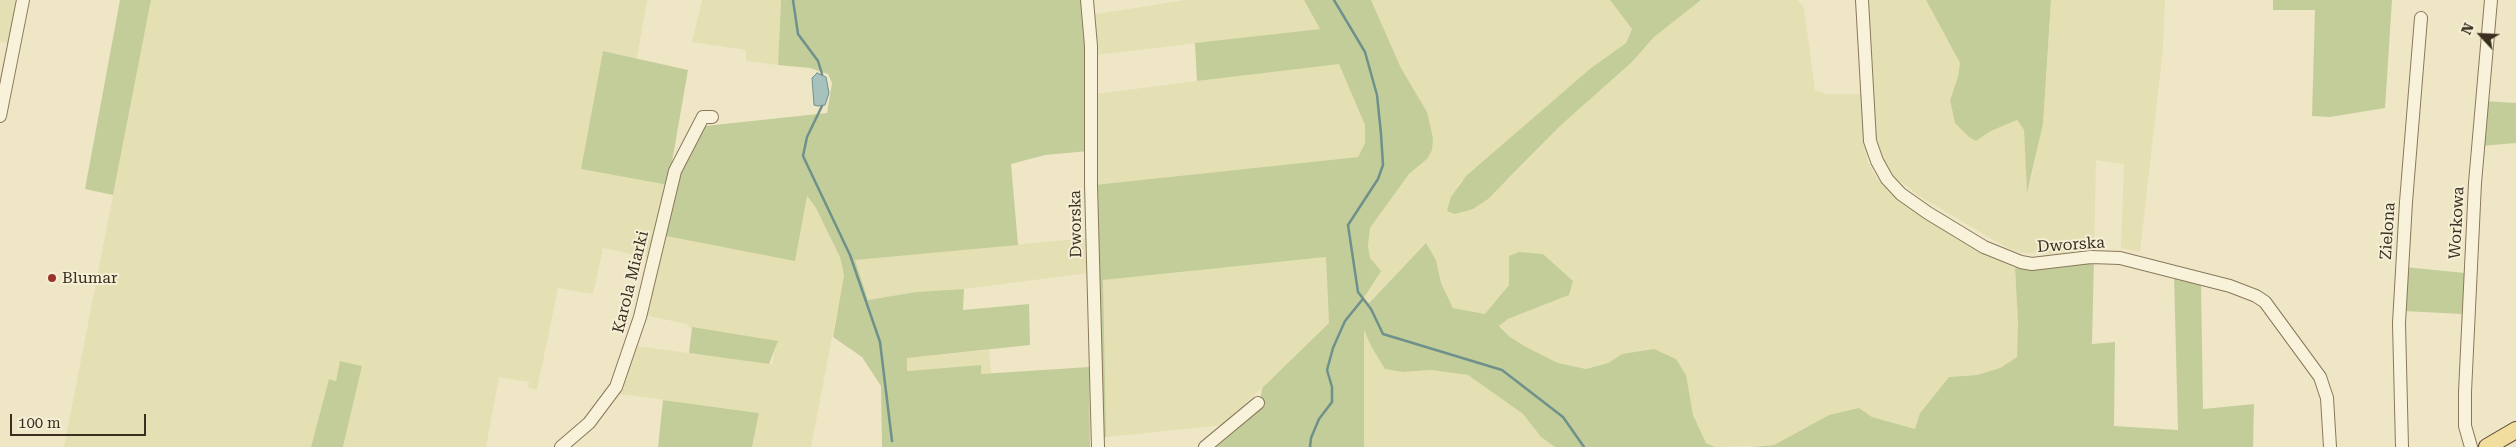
<!DOCTYPE html>
<style>
body{margin:0}
#map{position:relative;width:2516px;height:447px;overflow:hidden;background:#efe6c6;font-family:"Roboto Serif",serif}
canvas{display:block}
.north{position:absolute;left:2456px;top:10px;width:50px;height:50px;-webkit-text-stroke:4px #f6efd6;paint-order:stroke;rotate:295deg;font-size:14px;font-weight:700;line-height:20px;text-align:center;color:#3a2f1f}
.north::after{content:'';display:block;margin:auto;width:18px;height:22px;background:#3a2f1f;clip-path:polygon(50% 0,100% 100%,50% 72%,0 100%)}
.scale{position:absolute;left:10px;top:414px;width:136px;height:22px;box-sizing:border-box;border:2px solid #3a2f1f;border-top:0;padding-left:6px;font-size:15px;line-height:18px;white-space:nowrap;color:#3a2f1f;-webkit-text-stroke:4px #f6efd6;paint-order:stroke}
</style>
<div id="map">
<canvas width="2516" height="447"></canvas>
<div class="north">N</div>
<div class="scale">100 m</div>
</div>
<script>
const c = document.querySelector('canvas').getContext('2d');
c.lineJoin = 'round';
function fill(path, color) {
  c.fillStyle = color;
  c.fill(path, 'evenodd');
}
function toPath(rows) {
  const path = new Path2D();
  for (const r of rows) {
    path.moveTo(r[0], r[1]);
    for (let i = 2; i < r.length; i += 2) path.lineTo(r[i], r[i + 1]);
  }
  return path;
}
function stroke(path, color, width, dash) {
  c.strokeStyle = color;
  c.lineWidth = width;
  c.lineCap = dash ? 'butt' : 'round';
  c.setLineDash(dash || []);
  c.stroke(path);
}
function drawText(font, color, halo, rows, align = 'center') {
  c.font = font + ' "Roboto Serif",serif';
  c.lineWidth = 4;
  c.setLineDash([]);
  c.textBaseline = 'middle';
  c.strokeStyle = halo;
  c.fillStyle = color;
  for (const [text, x, y, turn = 0] of rows) {
    c.save();
    c.translate(x, y);
    c.rotate((+turn || 0) * Math.PI / 180);
    c.textAlign = isNaN(turn) ? turn : align;
    if (halo) c.strokeText(text, 0, 0);
    c.fillText(text, 0, 0);
    c.restore();
  }
}
fill(toPath([
 [0,0,19,0,10,43,0,42],
 [151,0,647,0,637,58,603,51,581,169,668,185,650,258,603,248,593,294,558,288,537,390,528,388,529,382,499,377,486,447,343,447,362,366,341,361,336,381,329,379,311,447,64,447],
 [702,0,781,0,778,65,746,61,746,50,692,42],
 [1185,0,1304,0,1321,29,1094,55,1091,15],
 [1371,0,1610,0,1632,29,1626,43,1591,68,1456,186,1508,180,1560,126,1632,62,1654,37,1701,0,1798,0,1804,8,1815,90,1827,94,1863,94,1867,160,1876,177,1891,194,1968,245,2015,268,2018,323,2017,357,2000,368,1977,375,1949,377,1920,413,1915,429,1872,417,1859,408,1829,415,1774,445,1715,447,1706,443,1693,415,1689,398,1638,352,1622,354,1608,363,1586,369,1558,363,1526,347,1510,337,1499,325,1508,319,1569,295,1572,281,1558,268,1509,271,1509,285,1486,315,1453,308,1441,283,1436,260,1426,243,1368,303,1363,298,1371,285,1368,246,1370,228,1409,174,1427,159,1427,112,1401,68],
 [1866,0,1926,0,1960,63,1958,77,1950,100,1976,141,1991,131,2017,120,2024,130,2028,191,2043,124,2051,0,2165,0,2163,48,2140,252,2121,248,2124,164,2096,160,2094,255,2023,253,2009,249,1919,196,1893,176,1884,162,1875,136],
 [1339,63,1365,125,1365,143,1358,157,1094,185,1095,94],
 [806,196,816,208,833,238,840,257,844,275,811,447,752,447,759,414,754,412,614,393,635,346,772,364,777,341,688,327,687,324,643,315,661,235],
 [1087,238,1088,273,964,289,916,292,868,300,855,260],
 [1327,257,1329,323,1223,425,1106,437,1102,280],
 [1364,328,1371,346,1403,372,1431,370,1468,375,1523,414,1541,437,1555,447,1364,447],
 [989,350,991,373,981,374,981,365,907,371,907,358]
]), '#e4e0b3');
fill(toPath([
 [120,0,151,0,113,195,85,189],
 [781,0,1081,0,1086,33,1088,151,1045,155,1011,164,1018,245,855,260,868,300,916,292,964,289,963,310,1029,304,1030,345,907,358,907,371,981,365,981,374,1089,367,1090,447,882,447,881,386,862,357,833,337,844,275,840,257,816,208,807,196,795,261,661,235,678,167,705,126,827,113,832,83,828,74,810,68,778,65],
 [1304,0,1371,0,1401,68,1427,112,1433,138,1432,150,1427,159,1409,174,1370,228,1368,246,1370,258,1381,271,1363,299,1369,303,1426,243,1436,260,1441,283,1453,308,1485,314,1509,285,1509,256,1519,252,1543,254,1573,281,1569,295,1508,319,1499,326,1510,337,1526,347,1558,363,1586,369,1608,363,1622,354,1654,349,1676,359,1686,375,1693,415,1706,443,1715,447,1555,447,1541,437,1523,414,1468,375,1431,370,1403,372,1385,369,1371,346,1364,330,1364,447,1213,447,1259,410,1262,388,1329,323,1326,257,1103,280,1106,437,1100,438,1094,185,1358,157,1365,143,1365,125,1339,64,1197,81,1195,43,1320,29],
 [1610,0,1701,0,1654,37,1632,62,1560,126,1488,199,1473,209,1455,214,1447,211,1451,197,1466,176,1591,68,1626,43,1632,29],
 [1926,0,2051,0,2043,124,2027,193,2024,130,2017,120,1991,131,1976,141,1969,137,1955,123,1950,100,1958,77,1960,63],
 [2273,0,2392,0,2385,108,2330,117,2312,116,2315,10,2273,10],
 [603,51,688,70,668,185,581,169],
 [2485,101,2516,103,2516,143,2481,146],
 [2094,260,2092,344,2115,342,2114,426,2178,430,2174,276,2201,283,2203,409,2254,404,2253,447,1750,447,1774,445,1829,415,1859,408,1872,417,1915,429,1920,413,1949,377,1977,375,2000,368,2017,357,2018,323,2015,268,2034,269],
 [2405,267,2465,273,2462,314,2403,311],
 [692,327,778,341,769,364,689,353],
 [340,361,362,366,343,447,311,447,329,379,336,381],
 [663,400,759,413,752,447,658,447]
]), '#c3cd9a');
const water = toPath([
 [817,73,826,77,829,93,825,105,818,106,814,105,812,78,817,73]
]);
fill(water, '#a7c2bc');
stroke(water, '#6e918b', 1);
stroke(toPath([
 [793,0,798,34,818,61,822,74],
 [1334,0,1365,52,1377,95,1381,134,1383,165,1378,179,1348,225,1358,292,1371,309,1383,334,1502,370,1563,417,1584,447],
 [822,106,807,137,803,156,850,255,880,342,892,441],
 [1310,447,1311,438,1319,419,1332,402,1332,387,1327,370,1333,348,1345,321,1362,300]
]), '#6e918b', 2.5);
const minor = toPath([
 [1087,0,1091,46,1091,185,1098,447],
 [1862,0,1870,141,1877,161,1887,179,1901,194,1928,213,1984,247,2021,262,2032,264,2091,257,2120,258,2230,286,2256,296,2265,302,2320,377,2327,398,2330,447],
 [0,116,23,0],
 [561,447,589,423,616,387,640,317,675,171,703,117,712,117],
 [1205,447,1258,403],
 [2402,447,2399,323,2406,202,2421,18],
 [2471,447,2465,426,2465,392,2475,183,2491,0]
]);
const major = toPath([
 [2487,447,2516,430]
]);
stroke(minor, '#8a785b', 14);
stroke(major, '#58462f', 18);
stroke(minor, '#f9f2da', 12);
stroke(major, '#f1de9e', 16);
for (const [x, y, r, color] of [
 [52,278,5,"#9a332b"]
]) {
  const dot = new Path2D();
  dot.arc(x, y, r, 0, 2 * Math.PI);
  c.fillStyle = color;
  c.fill(dot);
  stroke(dot, '#f6efd6', 2);
}
drawText('16px', '#3a2f1f', '#f6efd6', [
 ["Workowa",2457,223,-87],
 ["Dworska",1076,224,-91],
 ["Zielona",2388,231,-86],
 ["Dworska",2071,245,-4],
 ["Karola Miarki",631,282,-76]
]);
drawText('16px', '#3a2f1f', '#f6efd6', [
 ["Blumar",62,278]
], 'left');
</script>
